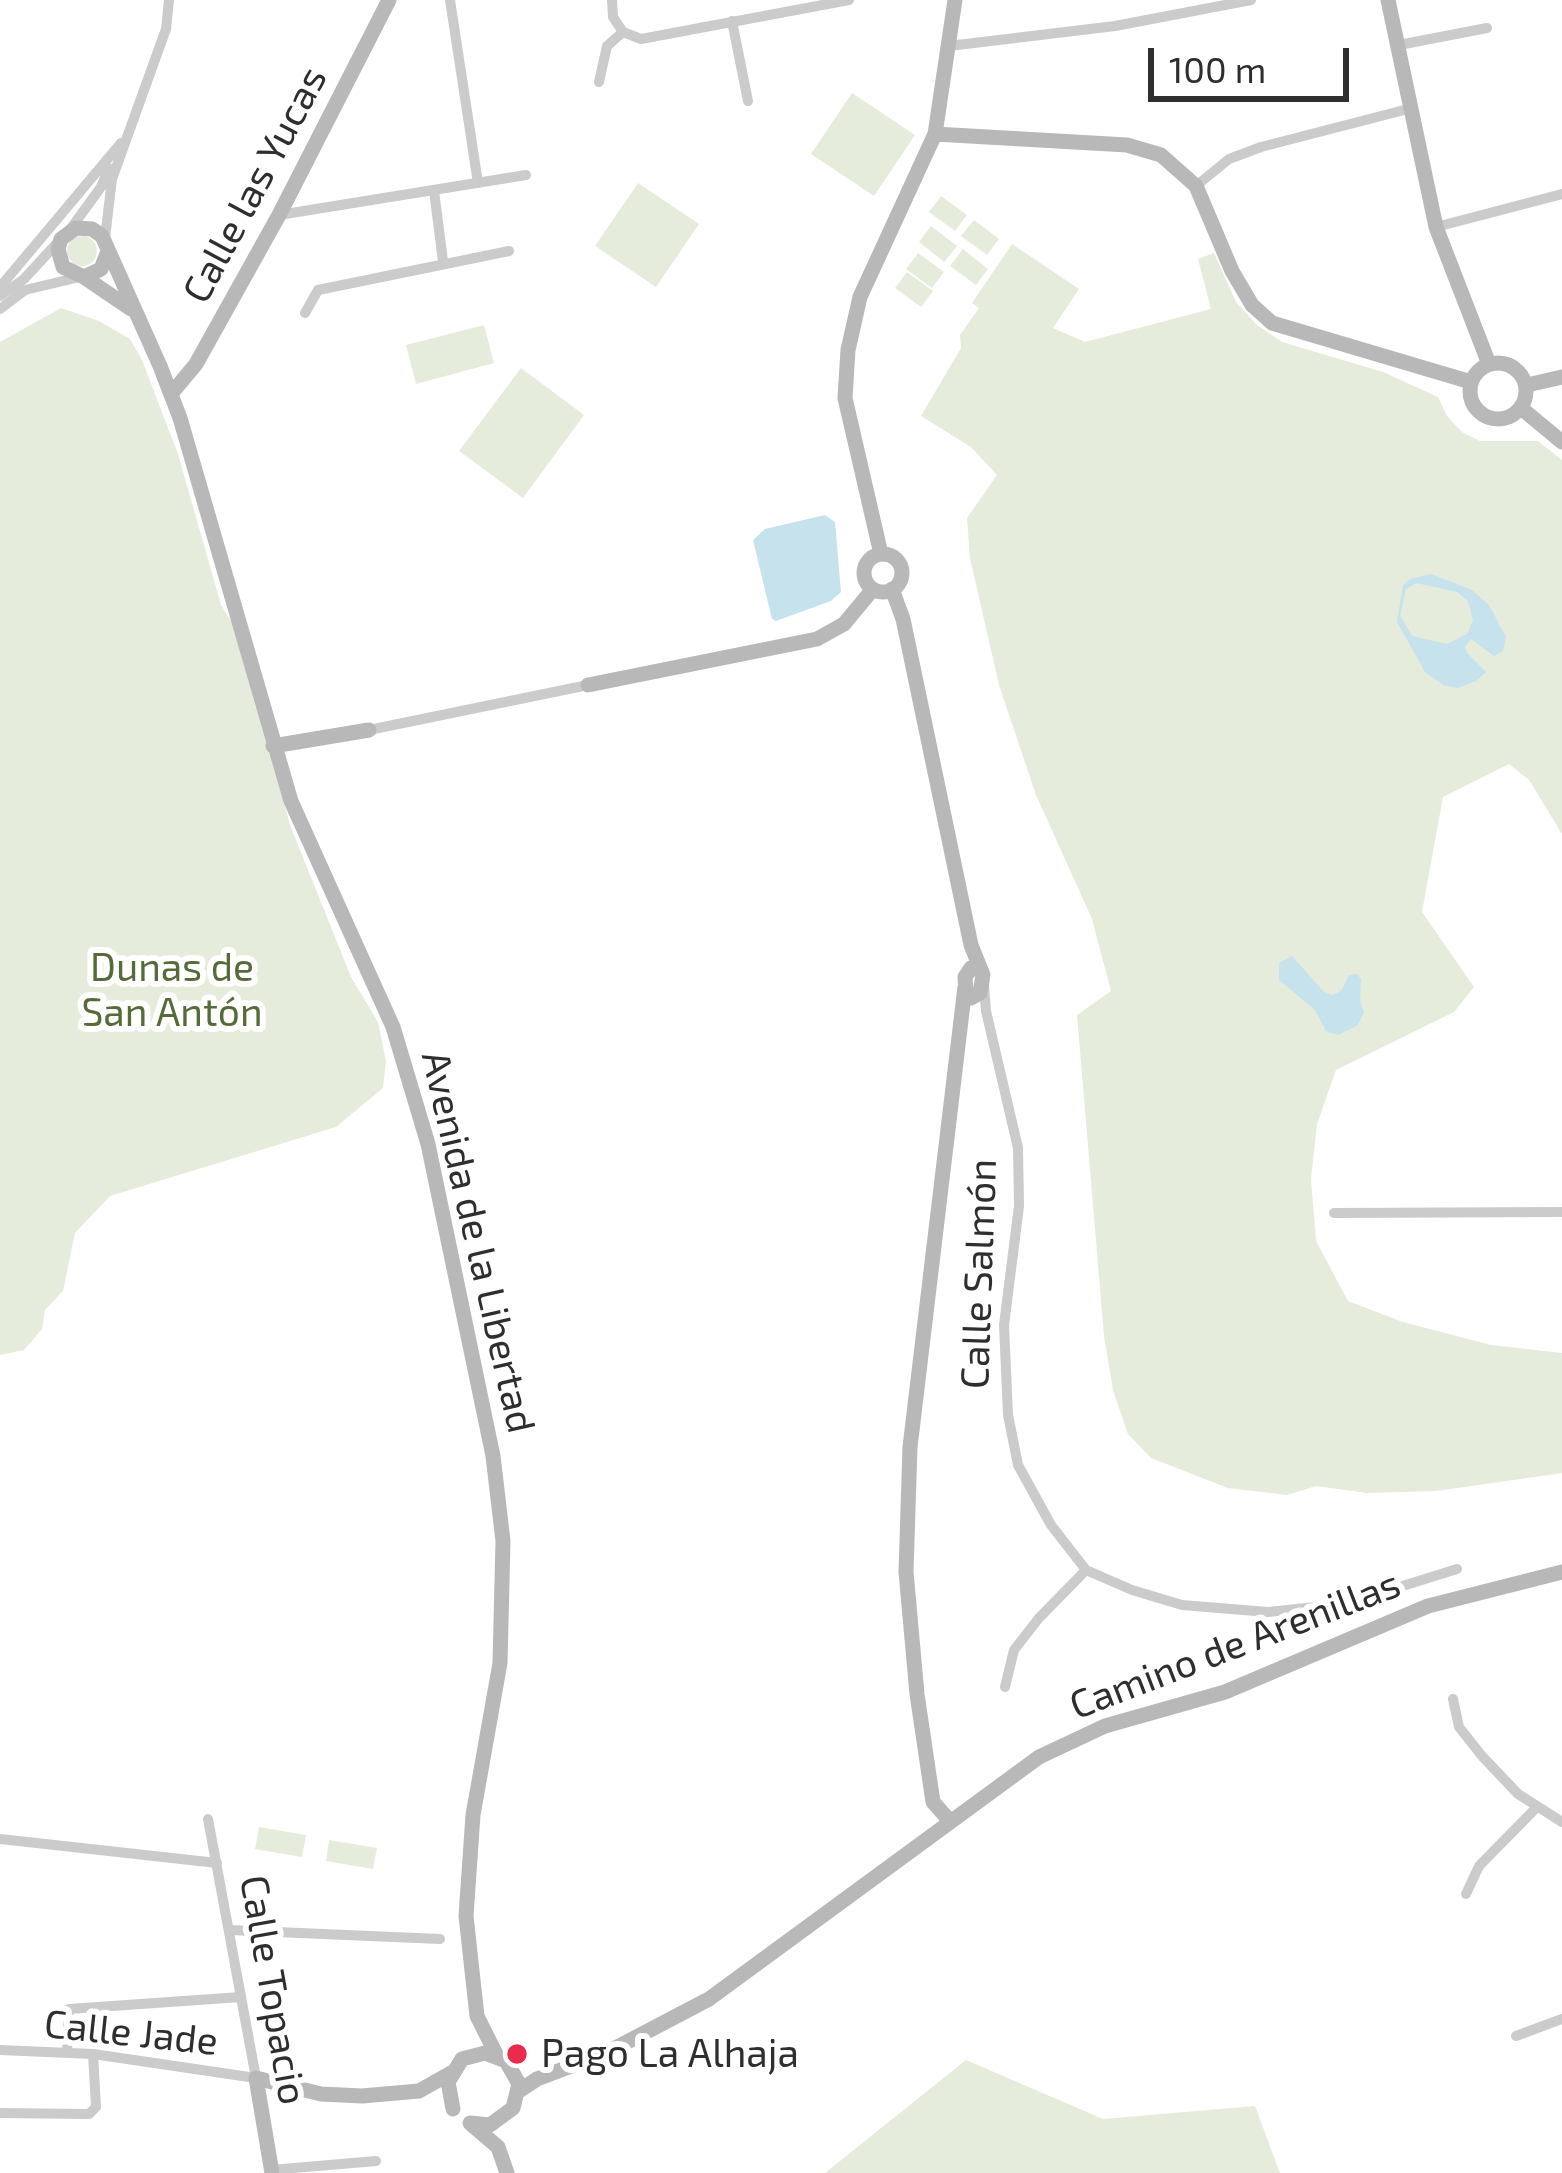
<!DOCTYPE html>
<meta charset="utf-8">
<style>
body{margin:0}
#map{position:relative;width:1562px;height:2173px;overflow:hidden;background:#fff;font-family:"Exo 2",sans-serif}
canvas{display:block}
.scale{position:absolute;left:1148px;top:48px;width:201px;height:54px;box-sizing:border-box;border:6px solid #2e2e2e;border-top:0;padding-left:15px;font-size:36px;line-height:42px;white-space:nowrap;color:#2e2e2e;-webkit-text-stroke:9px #fff;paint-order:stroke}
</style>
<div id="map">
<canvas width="1562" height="2173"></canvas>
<div class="scale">100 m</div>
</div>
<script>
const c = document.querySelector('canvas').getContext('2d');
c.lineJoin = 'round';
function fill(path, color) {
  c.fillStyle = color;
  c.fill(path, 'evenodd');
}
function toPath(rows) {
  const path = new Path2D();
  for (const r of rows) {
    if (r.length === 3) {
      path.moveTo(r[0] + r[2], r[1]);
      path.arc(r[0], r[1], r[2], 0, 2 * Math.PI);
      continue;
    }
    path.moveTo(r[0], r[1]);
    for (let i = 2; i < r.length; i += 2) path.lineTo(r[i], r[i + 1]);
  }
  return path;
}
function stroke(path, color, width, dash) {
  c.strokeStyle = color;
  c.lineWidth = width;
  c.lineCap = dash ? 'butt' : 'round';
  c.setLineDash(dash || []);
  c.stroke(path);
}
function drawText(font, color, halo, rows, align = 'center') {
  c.font = font + ' "Exo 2",sans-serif';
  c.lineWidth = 12;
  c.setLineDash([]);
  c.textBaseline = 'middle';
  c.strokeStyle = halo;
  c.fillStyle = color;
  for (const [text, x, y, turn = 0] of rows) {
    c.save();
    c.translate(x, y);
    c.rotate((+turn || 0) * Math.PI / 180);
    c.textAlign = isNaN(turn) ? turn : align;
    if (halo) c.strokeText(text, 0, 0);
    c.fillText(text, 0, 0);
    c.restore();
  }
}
fill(toPath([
 [852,93,915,135,874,196,811,154],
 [638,183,699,224,656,287,595,246],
 [941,196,967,215,955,231,929,212],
 [974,220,999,239,987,255,961,236],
 [931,226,957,246,944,262,919,242],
 [82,251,15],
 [1012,244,1079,289,1053,328,1085,342,1211,309,1198,259,1214,253,1236,302,1257,325,1282,342,1383,372,1438,397,1447,416,1462,432,1480,441,1538,441,1562,460,1562,834,1529,780,1509,764,1443,797,1422,912,1474,987,1454,1012,1336,1070,1317,1124,1311,1179,1316,1241,1348,1301,1403,1322,1491,1345,1562,1353,1562,1473,1436,1491,1367,1493,1316,1486,1287,1495,1228,1488,1151,1458,1128,1434,1113,1390,1104,1336,1077,1015,1111,991,1092,919,1036,795,999,685,970,558,967,518,997,475,971,447,921,416,961,348,960,335,979,308,972,303],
 [963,249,988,269,976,285,950,266],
 [918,253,944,272,932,288,906,269],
 [907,272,933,291,921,307,895,288],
 [61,308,99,321,130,339,142,360,178,454,221,605,236,629,290,825,351,977,378,1022,386,1061,383,1088,336,1127,110,1196,75,1233,63,1291,45,1310,42,1329,24,1350,0,1355,0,342],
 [484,325,494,363,416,384,406,345],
 [521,368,584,415,523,498,459,451],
 [259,1827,306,1835,302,1857,255,1849],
 [329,1840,377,1848,373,1869,326,1861],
 [966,2060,1103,2119,1255,2106,1280,2173,825,2173]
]), '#e6ecdb');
fill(toPath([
 [825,515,835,522,841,592,831,601,776,621,772,619,753,540,765,529],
 [1431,574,1472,590,1489,605,1506,637,1503,651,1494,656,1471,639,1465,647,1467,653,1486,672,1476,681,1458,688,1443,685,1425,672,1397,622,1403,585,1410,579],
 [1416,583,1457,592,1468,601,1473,621,1467,634,1447,644,1412,636,1400,616,1406,589],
 [1292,956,1324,992,1332,995,1341,991,1349,975,1357,974,1361,979,1360,1001,1364,1012,1358,1025,1338,1035,1326,1031,1315,1010,1279,980,1279,963]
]), '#c6e2ec');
stroke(toPath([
 [450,0,478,183],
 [612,0,613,17,623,32,641,39,849,0],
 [732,21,748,101],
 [1399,45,1487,28],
 [949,46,1115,26,1251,0],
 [599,82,607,46,623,32],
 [1196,186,1229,159,1261,147,1412,108],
 [434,191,443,261],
 [279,215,526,175],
 [1436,227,1562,194],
 [69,231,101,187,109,168],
 [105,238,112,179,166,29,169,0],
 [0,287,121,143],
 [0,296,24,279,59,241],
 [0,309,25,290,80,277],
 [305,313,318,290,509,251],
 [369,730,588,685],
 [984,986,986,1011,1018,1148,1019,1206,1004,1325,1008,1415,1018,1465,1051,1525,1086,1570,1132,1590,1182,1605,1268,1612,1345,1604,1457,1569],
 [1334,1213,1562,1212],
 [1005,1687,1014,1650,1039,1618,1086,1570],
 [1453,1699,1459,1727,1482,1756,1518,1794,1562,1822],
 [0,1839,217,1863],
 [1466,1894,1479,1866,1537,1807],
 [230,1930,440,1939],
 [1516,2036,1562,2019],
 [0,2050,93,2054,256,2078,208,1819],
 [67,2053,69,2009,241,1997],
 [0,2113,89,2114,96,2107,93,2054],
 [271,2170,376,2161]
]), '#cbcbcb', 10);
stroke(toPath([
 [1388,0,1436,227,1489,364],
 [935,134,1127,145,1161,155,1196,186,1232,271,1252,305,1272,323,1471,382],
 [108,251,101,269,84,277,63,267,58,249,61,239,76,228,92,229,102,236,160,366,180,418,291,801,393,1027,428,1144,493,1456,503,1541,500,1663,473,1815,466,1916,477,2016,497,2056],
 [84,277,131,309],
 [1498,391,28],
 [1527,385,1562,377],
 [171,394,196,364,279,215,389,0],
 [1521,408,1562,442],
 [881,554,845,398,848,350,860,297,935,134,955,0],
 [883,573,19],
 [892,589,903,619,971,945,983,975,980,993,971,998,966,992,965,977,971,968,980,970],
 [588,685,817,639,844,624,873,589],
 [273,746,369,730],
 [949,1820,933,1802,917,1694,906,1572,910,1447,965,987],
 [519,2091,537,2079,608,2052,709,1999,1039,1757,1105,1726,1225,1692,1428,1606,1562,1572],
 [453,2109,448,2082,462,2059,485,2053,506,2061,519,2084,513,2108,490,2125,470,2123],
 [471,2124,498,2147,507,2173],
 [272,2173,256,2078,321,2094,362,2096,419,2091,451,2073]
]), '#b8b8b8', 15);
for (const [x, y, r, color] of [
 [517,2054,12,"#ea2b4e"]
]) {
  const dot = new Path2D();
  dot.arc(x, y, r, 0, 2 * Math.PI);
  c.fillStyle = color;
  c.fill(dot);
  stroke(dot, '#fff', 4.5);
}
drawText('39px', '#2e2e2e', '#fff', [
 ["Calle las Yucas",255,185,-62],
 ["Avenida de la Libertad",478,1242,77],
 ["Calle Salmón",979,1274,-88],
 ["Camino de Arenillas",1235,1645,-21],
 ["Calle Topacio",273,1990,80],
 ["Calle Jade",131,2033,6]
]);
drawText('39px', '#566b3a', '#fff', [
 ["Dunas de",172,968],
 ["San Antón",172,1013]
]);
drawText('39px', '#2e2e2e', '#fff', [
 ["Pago La Alhaja",541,2054]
], 'left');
</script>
